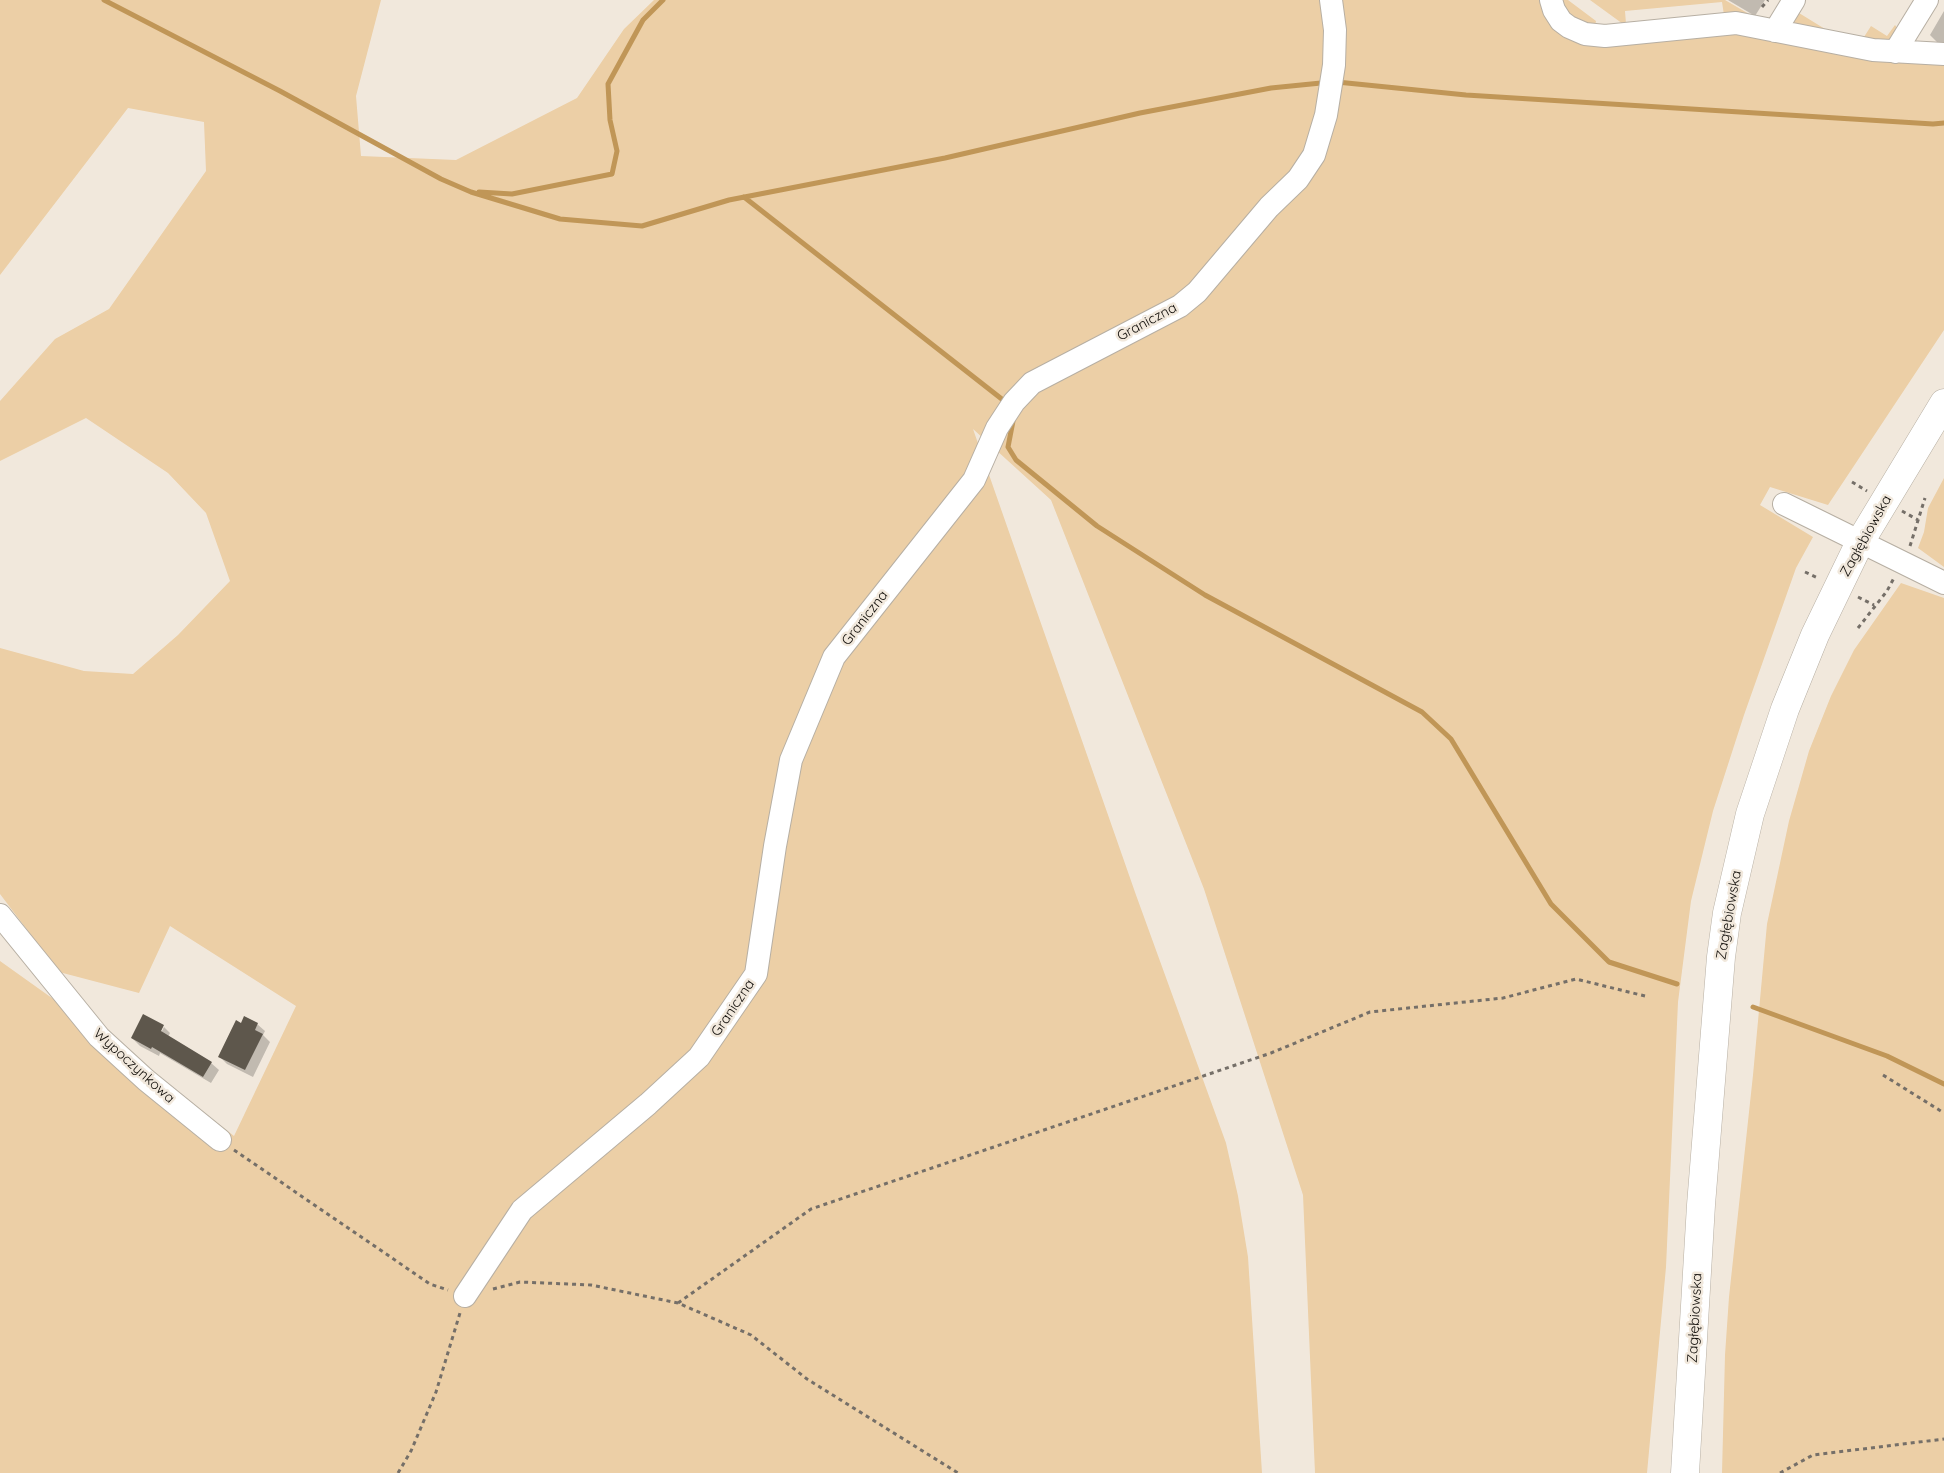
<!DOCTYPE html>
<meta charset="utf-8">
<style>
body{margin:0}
canvas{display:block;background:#f1e8dc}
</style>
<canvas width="1944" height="1473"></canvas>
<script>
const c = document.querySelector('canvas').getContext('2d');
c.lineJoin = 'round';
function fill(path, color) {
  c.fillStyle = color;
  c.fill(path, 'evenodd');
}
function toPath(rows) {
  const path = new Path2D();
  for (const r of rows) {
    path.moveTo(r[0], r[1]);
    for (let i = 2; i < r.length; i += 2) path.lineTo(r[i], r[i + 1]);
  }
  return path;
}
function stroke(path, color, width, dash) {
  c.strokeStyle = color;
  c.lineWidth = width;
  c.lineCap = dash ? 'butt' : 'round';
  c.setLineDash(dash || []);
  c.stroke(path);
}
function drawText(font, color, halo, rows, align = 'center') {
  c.font = font + ' Quicksand,sans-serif';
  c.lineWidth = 5;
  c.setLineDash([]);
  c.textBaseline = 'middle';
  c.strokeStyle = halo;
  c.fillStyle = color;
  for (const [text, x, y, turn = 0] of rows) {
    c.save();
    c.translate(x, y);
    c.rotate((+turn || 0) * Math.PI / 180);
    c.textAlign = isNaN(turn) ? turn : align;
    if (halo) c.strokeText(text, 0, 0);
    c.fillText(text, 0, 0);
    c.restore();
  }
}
fill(toPath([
 [0,0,381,0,356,96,361,156,456,160,577,98,624,29,654,0,1540,0,1552,24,1728,29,1944,60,1944,330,1828,505,1770,487,1760,505,1813,537,1796,568,1744,715,1713,811,1691,901,1678,1002,1666,1267,1647,1473,1315,1473,1303,1195,1204,889,1051,500,973,429,1136,895,1226,1143,1238,1196,1248,1257,1262,1473,0,1473,0,961,115,1043,234,1136,296,1006,170,926,139,993,59,972,0,894,0,648,84,671,133,674,178,635,230,581,206,513,168,473,86,418,0,461,0,401,55,339,109,309,206,171,204,122,128,108,0,275],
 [1557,0,1568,0,1596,21,1595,26,1578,24],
 [1590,0,1725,0,1749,14,1724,15,1722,2,1625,11,1626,24,1623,24],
 [1799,13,1825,29,1826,30,1795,27,1791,20],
 [1895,25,1898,29,1893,38,1887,41,1864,37,1871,26,1887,36],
 [1944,478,1944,567,1918,548,1924,532,1928,508],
 [1901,583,1944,598,1944,1473,1722,1473,1725,1355,1729,1297,1753,1075,1767,924,1789,821,1809,751,1831,696,1854,650]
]), '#eccfa6');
fill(toPath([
 [1728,0,1765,0,1755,16],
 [1944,11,1944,46,1941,46,1930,35],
 [242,1024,257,1024,265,1031,263,1035,270,1042,253,1077,227,1064,219,1056],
 [163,1026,159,1037,164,1027,170,1033,168,1037,211,1063,219,1070,211,1083,160,1053,159,1056,140,1046,132,1038]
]), '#0003');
stroke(toPath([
 [104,0,280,91,441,179,471,192,560,219,642,226,729,200,945,158,1140,113,1271,88,1321,83],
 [1337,82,1466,95,1933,124,1944,123],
 [479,192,512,194,612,174,617,151,610,120,608,84,643,20,663,0],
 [744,197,1003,400],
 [1013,421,1008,447,1016,460,1097,526,1205,595,1422,712,1451,739,1551,904,1609,962,1677,984],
 [1753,1007,1887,1056,1944,1084]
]), '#c09657', 5);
fill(toPath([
 [143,1014,164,1025,161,1031,212,1062,203,1077,152,1047,151,1049,131,1038],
 [244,1016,258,1023,255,1030,263,1034,245,1070,218,1057,236,1020,241,1023]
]), '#5e574c');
const minor = toPath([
 [1551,0,1554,10,1561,21,1569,27,1585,34,1605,36,1736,23,1873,50,1944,54],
 [1775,31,1794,0],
 [1895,52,1927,0],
 [1784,504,1944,583],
 [0,915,99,1037,146,1080,220,1140],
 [465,1296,522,1210,648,1104,699,1057,756,974,775,846,791,760,834,657,974,480,997,428,1014,402,1032,383,1180,306,1197,292,1269,207,1298,179,1314,155,1326,115,1334,65,1335,30,1331,0]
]);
const major = toPath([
 [1685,1473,1701,1205,1721,957,1727,913,1750,814,1785,709,1815,635,1860,542,1944,403]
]);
stroke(minor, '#b7afa3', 24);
stroke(major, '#b7afa3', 29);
stroke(toPath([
 [1762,7,1768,0],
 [1852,482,1867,491],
 [1902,511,1918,520],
 [1910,546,1925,498],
 [1805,572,1818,578],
 [1858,597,1874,605],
 [1858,628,1887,591,1894,578],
 [1883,1075,1944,1113],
 [234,1150,430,1284,448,1290],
 [493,1289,520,1282,591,1285,678,1303,751,1335,807,1379,958,1473],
 [678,1303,811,1209,1271,1053,1370,1012,1503,998,1576,979,1645,996],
 [398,1473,411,1451,436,1392,460,1313],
 [1780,1473,1813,1455,1944,1439]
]), '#756f68', 3, [4, 4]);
stroke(minor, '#fff', 22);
stroke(major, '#fff', 28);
drawText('14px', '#0f0c08', '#f1e8dc', [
 ["Graniczna",1147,322,-28],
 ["Zagłębiowska",1866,536,-61],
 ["Graniczna",865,618,-52],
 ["Zagłębiowska",1729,915,-80],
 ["Graniczna",733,1008,-56],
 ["Wypoczynkowa",134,1066,42],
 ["Zagłębiowska",1695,1318,-87]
]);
</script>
